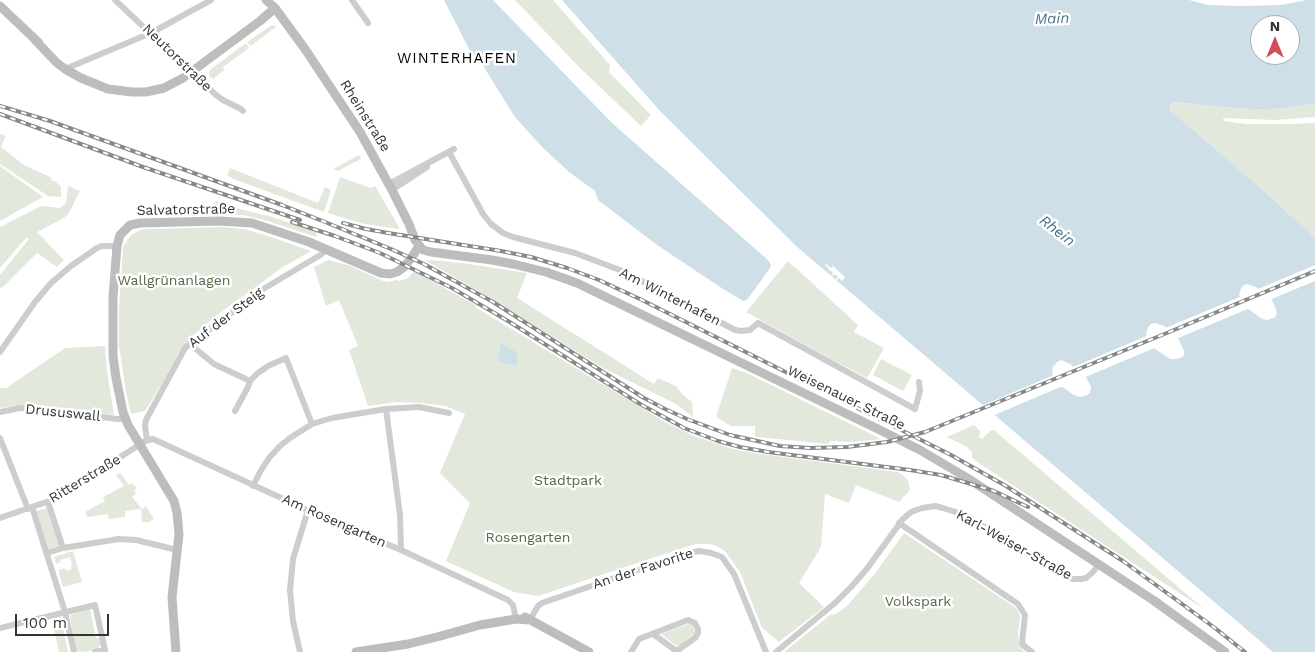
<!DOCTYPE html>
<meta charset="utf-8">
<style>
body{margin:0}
#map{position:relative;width:1315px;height:652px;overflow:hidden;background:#fff;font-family:"Work Sans",sans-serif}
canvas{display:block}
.north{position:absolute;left:1250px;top:15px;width:50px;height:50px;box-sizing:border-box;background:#fff;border:1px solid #adadad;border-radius:50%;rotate:0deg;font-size:14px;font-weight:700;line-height:20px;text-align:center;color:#333}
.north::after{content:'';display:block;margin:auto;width:18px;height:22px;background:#d14d59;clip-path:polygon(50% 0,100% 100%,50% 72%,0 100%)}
.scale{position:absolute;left:15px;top:614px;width:94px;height:22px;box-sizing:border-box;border:2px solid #333;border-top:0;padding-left:6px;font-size:15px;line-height:18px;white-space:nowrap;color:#333;-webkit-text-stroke:4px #fff;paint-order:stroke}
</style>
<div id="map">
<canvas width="1315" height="652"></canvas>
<div class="north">N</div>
<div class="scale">100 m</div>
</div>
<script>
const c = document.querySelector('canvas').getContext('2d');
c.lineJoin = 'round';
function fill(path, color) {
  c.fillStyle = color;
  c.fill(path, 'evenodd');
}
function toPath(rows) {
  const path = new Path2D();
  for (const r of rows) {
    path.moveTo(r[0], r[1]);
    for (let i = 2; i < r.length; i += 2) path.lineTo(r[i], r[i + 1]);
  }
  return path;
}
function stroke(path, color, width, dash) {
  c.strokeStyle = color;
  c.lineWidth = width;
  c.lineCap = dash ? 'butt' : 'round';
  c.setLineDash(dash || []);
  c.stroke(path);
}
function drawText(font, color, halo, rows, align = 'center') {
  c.font = font + ' "Work Sans",sans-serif';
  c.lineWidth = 5;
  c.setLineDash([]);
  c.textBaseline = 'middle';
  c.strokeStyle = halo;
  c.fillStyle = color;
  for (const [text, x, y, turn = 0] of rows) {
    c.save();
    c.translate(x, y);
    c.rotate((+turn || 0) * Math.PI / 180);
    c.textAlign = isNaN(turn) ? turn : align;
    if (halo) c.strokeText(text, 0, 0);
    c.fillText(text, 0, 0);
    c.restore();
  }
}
fill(toPath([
 [515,0,553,0,610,65,609,72,651,115,641,126,578,66],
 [272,25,277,26,251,46,247,42],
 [246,43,249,48,223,67,224,70,213,79,209,76,209,72,211,69],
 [1176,102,1221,107,1268,110,1315,104,1315,117,1275,120,1223,118,1224,121,1246,124,1292,124,1315,123,1315,238,1264,191,1170,110,1171,104],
 [0,134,6,136,1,147,24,165,52,178,51,180,56,182,61,187,61,197,48,196,0,164],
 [359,155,361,159,338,171,333,169],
 [0,166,43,197,0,221],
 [230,168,318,203,325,187,331,190,324,212,233,179,227,175],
 [340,177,371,188,375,186,399,227,399,229,364,224,328,213],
 [68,186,80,191,69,213,64,218,37,232,64,260,57,267,37,253,3,287,0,288,0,275,29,239,26,238,0,268,0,227,41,206,60,208,66,203],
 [218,201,243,210,269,216,317,232,316,237,268,221,243,215,186,215,186,206,202,210],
 [223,227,244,229,265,235,311,251,283,267,217,315,189,339,190,340,179,351,166,377,145,411,131,414,126,392,119,346,119,308,123,247,130,236,140,230,146,229],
 [328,260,348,265,383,281,388,282,396,280,399,281,408,278,414,271,420,274,455,294,477,306,475,307,665,422,694,436,733,449,753,453,898,472,903,475,908,480,910,490,899,502,856,485,849,503,825,494,821,547,799,583,824,607,779,642,762,628,740,572,725,551,717,546,710,544,695,544,538,596,514,592,446,561,470,503,440,473,465,414,445,406,421,403,395,402,368,406,349,350,358,346,339,300,326,306,314,267],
 [429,260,462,263,527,273,517,298,654,384,658,378,676,386,683,395,692,402,693,417,676,404,601,367,477,290,426,261],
 [788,261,858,325,854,332,884,348,867,378,837,362,836,362,746,312],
 [105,346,107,372,114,415,41,406,20,405,0,408,0,388,6,388,65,348],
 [881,359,912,375,903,391,873,375],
 [732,368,747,373,881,439,853,442,831,441,828,444,757,437,755,436,755,426,731,426,716,417],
 [974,425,980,431,979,437,982,439,990,431,994,430,1204,609,980,464,972,458,972,452,967,447,947,437],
 [120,473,129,485,132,483,137,488,134,491,136,494,132,497,142,509,146,506,154,519,149,522,142,522,141,509,125,511,125,517,109,519,108,514,88,517,85,512,105,501,103,497,124,486,116,475],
 [47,508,60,546,48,549,36,511],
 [904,533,1016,608,1020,616,1018,636,1020,645,1021,649,1025,652,784,652,830,615,836,614,848,605,876,572],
 [73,551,82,582,63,587,58,570,65,568,66,571,72,569,71,566,72,565,70,557,60,560,61,562,56,564,54,557],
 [90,609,96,638,101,639,101,645,97,649,85,652,76,651,70,615],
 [61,617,68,652,59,652,52,619],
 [688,624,693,625,695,633,680,646,675,645,661,634]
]), '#e3e8dd');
fill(toPath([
 [444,0,493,0,612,123,768,260,771,265,770,268,747,300,743,301,720,287,657,245,598,200,595,191,569,172,542,147,515,117,477,56,472,55],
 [562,0,1189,0,1208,5,1241,6,1281,5,1307,0,1315,0,1315,104,1268,110,1221,107,1176,102,1171,104,1170,107,1170,110,1264,191,1315,238,1315,652,1273,652,796,246,660,111],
 [1260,25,1290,25,1290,55,1260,55],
 [1247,284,1256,287,1272,300,1277,312,1276,316,1274,318,1267,320,1262,319,1247,308,1239,295,1241,288,1244,285],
 [1155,323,1164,326,1179,340,1184,351,1184,355,1181,358,1174,359,1170,359,1154,348,1146,334,1148,327,1151,324],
 [1061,360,1070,364,1086,377,1091,387,1090,393,1087,395,1080,397,1072,394,1060,385,1055,379,1052,372,1053,367,1057,362],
 [501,343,515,351,517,357,517,365,508,364,497,360]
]), '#cfdfe8');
fill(toPath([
 [826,264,831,268,833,266,845,277,842,281,839,278,835,282,834,281,838,277,835,274,830,277,833,273,825,265],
 [1315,265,1315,281,1269,300,1256,290],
 [1242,296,1244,301,1250,308,1176,339,1163,329],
 [1149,335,1151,340,1157,347,1083,378,1071,368],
 [1056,374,1065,385,992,416,981,406]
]), '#fff');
stroke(toPath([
 [115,0,216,95,223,100,241,109,243,111],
 [352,0,368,23],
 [65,69,151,33,211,0],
 [449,152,483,214,491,224,503,233,513,237,575,253,625,272,735,330,741,331,750,330,758,323,915,409,920,391,919,382],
 [389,184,454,149],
 [392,190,427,167],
 [190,344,214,364,250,381,258,373,268,366,286,358,312,424],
 [0,352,35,302,51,283,71,266,97,248,102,246,117,246],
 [386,409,400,515,401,550],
 [235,411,248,387,250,381],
 [0,412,20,408,40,409,117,419,125,419],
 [0,438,28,509],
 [147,440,145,426,146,420,185,348,260,291,322,254,327,249],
 [253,486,260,472,269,458,280,446,290,438,312,424,332,418,386,409,419,407,449,413],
 [48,502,63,548],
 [32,507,65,612,74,652],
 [0,518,55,499,139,445,145,441,153,439,314,513,401,550,508,600,513,605,516,619],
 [899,523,1018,604,1025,615,1022,643,1024,646,1032,652],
 [47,553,63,548,119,539,136,540,177,550],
 [530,620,538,606,542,603,684,554,699,551,711,553,722,557,734,574,766,652],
 [0,628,95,605,105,650,95,652],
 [300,652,293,621,290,590,293,559,308,510],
 [631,652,639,639,688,620,695,623,698,629,698,633,695,638,678,650,675,650,653,634],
 [776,652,836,602,851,587,866,570,903,519,911,512,922,508,935,506,943,508,965,515,1059,573,1073,579,1081,579,1086,578,1091,574,1099,565]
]), '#cdcdcd', 6);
stroke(toPath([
 [266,0,275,8,305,49,360,132,392,190,409,224,415,240,423,250,431,252,492,260,513,264,546,272,577,283,884,432,920,450,969,479,1153,600,1225,652],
 [0,6,39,43],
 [35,40,57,63,65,69,81,78,108,89,132,92,146,92,164,88,183,78,260,21,275,8],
 [525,617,589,652],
 [176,652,172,597,179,534,177,513,174,501,128,425,123,412,116,378,113,356,113,297,117,246,120,235,130,225,140,223,219,221,252,223,309,242,381,273,390,274,397,272,404,267,412,257,419,246],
 [356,652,408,644,437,637,480,625,516,619,530,620]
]), '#bdbdbd', 9);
const rail = toPath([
 [0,106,50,121,282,205,325,222,391,249,424,264,493,302,644,398,665,409,687,419,730,435,780,446,810,448,847,447,887,442,925,432,1162,335,1315,271],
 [0,114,143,167,300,220],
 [292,222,335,236,380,253,452,288,508,321,640,404,684,428,718,441,740,447,768,452,910,470,941,475,994,491,1028,507],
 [343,223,366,229,388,233,501,251,531,257,567,268,599,280,642,300,951,455,1006,486,1123,561,1215,628,1245,652]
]);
stroke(rail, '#888', 4);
stroke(rail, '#fff', 2, [5.5]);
drawText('14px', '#333', '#fff', [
 ["Neutorstraße",177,58,44],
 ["Rheinstraße",365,116,58],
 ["Salvatorstraße",186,210,-1],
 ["Am Winterhafen",670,297,27],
 ["Auf der Steig",226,318,-37],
 ["Weisenauer Straße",846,398,26],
 ["Drususwall",63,413,6],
 ["Ritterstraße",85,479,-31],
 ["Am Rosengarten",334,521,24],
 ["Karl-Weiser-Straße",1014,545,29],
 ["An der Favorite",643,569,-18]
]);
drawText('14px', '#566945', '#fff', [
 ["Wallgrünanlagen",174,281],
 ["Stadtpark",568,481],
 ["Rosengarten",528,538],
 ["Volkspark",918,602]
]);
drawText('italic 15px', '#49738c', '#fff', [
 ["Main",1052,19,-2],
 ["Rhein",1057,231,38]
]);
c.letterSpacing = '1px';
drawText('15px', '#000', '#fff', [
 ["WINTERHAFEN",457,59]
]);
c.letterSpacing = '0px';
</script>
